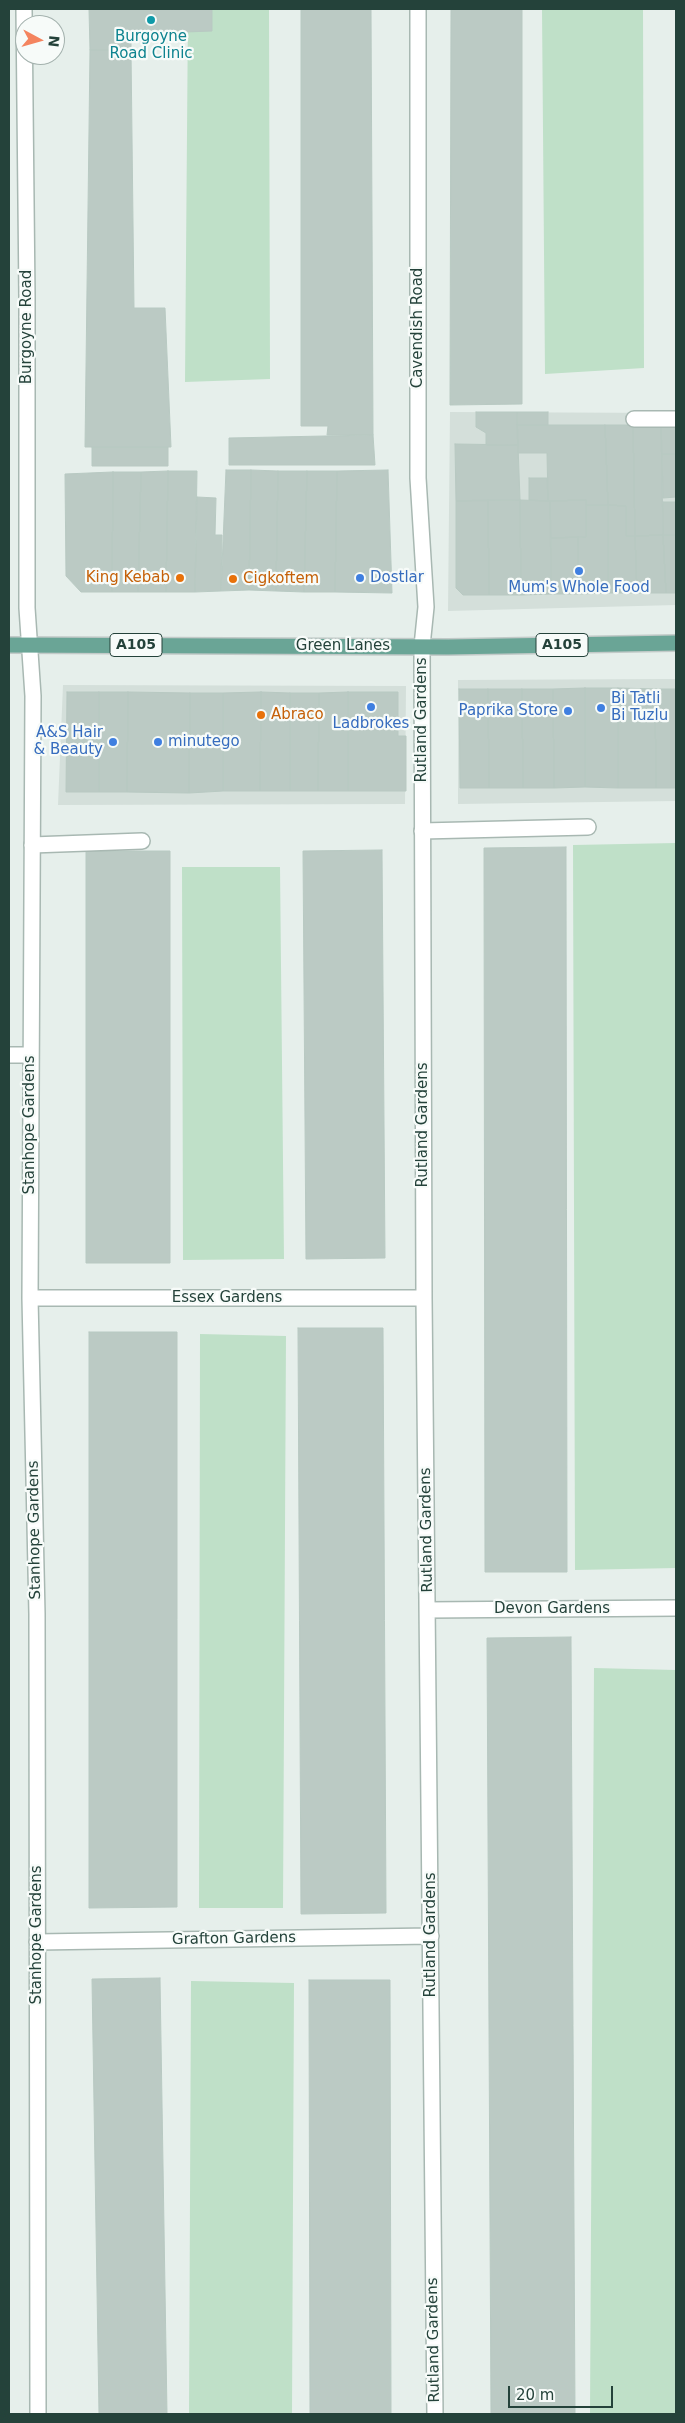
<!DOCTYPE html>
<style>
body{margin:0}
#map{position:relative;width:685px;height:2423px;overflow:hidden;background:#e6efeb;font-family:"DejaVu Sans",sans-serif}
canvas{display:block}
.frame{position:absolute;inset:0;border:10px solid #24423a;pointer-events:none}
.north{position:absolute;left:15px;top:15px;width:50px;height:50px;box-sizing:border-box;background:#f7fbf9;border:1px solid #a3b1ad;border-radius:50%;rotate:96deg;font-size:14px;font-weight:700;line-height:20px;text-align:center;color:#24423a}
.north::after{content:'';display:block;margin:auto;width:18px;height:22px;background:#f4845f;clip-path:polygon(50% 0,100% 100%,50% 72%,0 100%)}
.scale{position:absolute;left:508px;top:2386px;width:105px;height:22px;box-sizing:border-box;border:2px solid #24423a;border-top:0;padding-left:6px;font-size:15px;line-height:18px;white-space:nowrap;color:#24423a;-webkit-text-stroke:4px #f7fbf9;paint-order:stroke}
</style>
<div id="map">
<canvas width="685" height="2423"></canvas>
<div class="frame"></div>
<div class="north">N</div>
<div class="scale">20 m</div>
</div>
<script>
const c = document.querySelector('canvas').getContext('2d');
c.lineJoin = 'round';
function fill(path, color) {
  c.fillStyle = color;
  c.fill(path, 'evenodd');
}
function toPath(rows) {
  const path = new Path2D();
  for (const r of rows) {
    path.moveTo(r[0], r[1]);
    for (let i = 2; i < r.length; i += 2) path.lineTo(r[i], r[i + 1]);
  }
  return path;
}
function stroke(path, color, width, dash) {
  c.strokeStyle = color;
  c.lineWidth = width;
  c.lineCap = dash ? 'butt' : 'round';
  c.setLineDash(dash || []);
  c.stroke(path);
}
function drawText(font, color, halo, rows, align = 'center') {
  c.font = font + ' "DejaVu Sans",sans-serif';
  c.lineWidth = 4.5;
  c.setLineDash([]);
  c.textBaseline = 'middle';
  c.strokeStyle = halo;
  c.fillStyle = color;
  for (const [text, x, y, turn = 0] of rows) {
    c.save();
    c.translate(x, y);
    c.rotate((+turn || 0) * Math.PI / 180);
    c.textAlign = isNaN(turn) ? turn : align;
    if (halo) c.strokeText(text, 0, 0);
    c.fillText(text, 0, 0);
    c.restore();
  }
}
fill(toPath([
 [450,412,676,413,676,605,448,611],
 [676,679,676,801,458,804,458,680],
 [63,685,406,686,405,804,58,805]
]), '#d4dfda');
fill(toPath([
 [188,9,269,9,270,379,185,382],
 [542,9,643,9,644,368,545,374],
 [676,843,676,1568,575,1570,573,845],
 [182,867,280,867,284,1259,183,1260],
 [200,1334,286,1336,283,1908,199,1908],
 [594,1668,676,1670,676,2414,590,2414],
 [191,1981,294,1983,292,2414,189,2414]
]), '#bfe0c8');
const building = toPath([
 [89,9,212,9,212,31,131,34,131,51,90,50,89,9],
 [301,9,371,9,373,435,327,435,328,426,301,426,301,9],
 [451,9,522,9,522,404,450,405,451,9],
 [90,50,131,51,134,308,165,308,171,447,85,447,90,50],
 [476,412,517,412,518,445,486,445,486,433,476,427,476,412],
 [548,412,548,425,517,425,517,412,548,412],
 [517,425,605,425,608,505,586,505,586,500,548,501,547,453,518,453,517,425],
 [605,425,633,425,635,536,626,536,626,506,608,505,605,425],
 [633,425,661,425,663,535,635,536,633,425],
 [661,425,676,425,676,454,662,454,661,425],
 [373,435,375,465,229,465,229,438,373,435],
 [455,444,518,445,520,500,456,501,455,444],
 [92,447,168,447,168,466,92,466,92,447],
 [662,454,676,454,676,497,663,498,662,454],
 [226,470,251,470,249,590,221,591,226,470],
 [251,470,278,471,276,591,249,590,251,470],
 [388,470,392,593,335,592,337,471,388,470],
 [168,471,166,592,138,592,141,472,168,471],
 [168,471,197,471,195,592,166,592,168,471],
 [278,471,307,471,304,592,276,591,278,471],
 [307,471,337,471,335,592,304,592,307,471],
 [113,472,141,472,138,592,112,592,113,472],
 [113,472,112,592,81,592,66,576,65,474,113,472],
 [529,478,547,478,548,501,529,500,529,478],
 [197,497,216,498,215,535,222,535,221,591,195,592,197,497],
 [488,500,520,500,521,595,489,595,488,500],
 [488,500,489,595,463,595,456,588,456,501,488,500],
 [520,500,550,501,551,594,521,595,520,500],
 [586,500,586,537,551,538,550,501,586,500],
 [663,502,676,502,676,535,663,535,663,502],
 [586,505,608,505,608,593,579,594,578,537,586,537,586,505],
 [608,505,626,506,626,536,635,536,637,593,608,593,608,505],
 [663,535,676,535,676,593,666,593,663,535],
 [663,535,666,593,637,593,635,536,663,535],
 [578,537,579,594,551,594,551,538,578,537],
 [585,688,585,787,554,788,553,689,585,688],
 [585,688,618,688,618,788,585,787,585,688],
 [618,688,655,689,656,788,618,788,618,688],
 [459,689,488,689,489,788,460,788,459,689],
 [488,689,522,689,523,788,489,788,488,689],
 [522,689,553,689,554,788,523,788,522,689],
 [655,689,676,689,676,788,656,788,655,689],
 [67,692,99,692,99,792,66,792,67,692],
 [99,692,128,692,127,792,99,792,99,692],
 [128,692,190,693,189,793,127,792,128,692],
 [261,692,290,693,290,791,260,791,261,692],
 [261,692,260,791,223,791,223,693,261,692],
 [348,692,398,692,398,736,406,736,406,791,348,791,348,692],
 [348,692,348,791,318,791,319,693,348,692],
 [190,693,223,693,223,791,189,793,190,693],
 [290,693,319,693,318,791,290,791,290,693],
 [566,847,567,1572,485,1572,484,848,566,847],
 [382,850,385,1258,306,1259,303,851,382,850],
 [86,851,170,851,170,1263,86,1263,86,851],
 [298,1328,383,1328,386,1913,301,1914,298,1328],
 [89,1332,177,1332,177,1907,89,1908,89,1332],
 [571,1637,575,2414,491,2414,487,1638,571,1637],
 [160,1978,167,2414,99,2414,92,1979,160,1978],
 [309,1980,390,1980,391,2414,310,2414,309,1980]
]);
fill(building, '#bbcac4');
stroke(building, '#b8c9c2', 1);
const lane = toPath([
 [422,831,588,827],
 [32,845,142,841]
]);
const street = toPath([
 [24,9,27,298,27,608,33,696,30,1298,37,1614,38,2414],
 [418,9,418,478,426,607,422,646,424,1298,435,2414],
 [634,419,676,419],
 [9,1055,30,1055],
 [30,1298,424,1298],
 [428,1610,676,1608],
 [37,1942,431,1936]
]);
const primary = toPath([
 [9,645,448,647,676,643]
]);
stroke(lane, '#a8b8b2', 18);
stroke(street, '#a8b8b2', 18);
stroke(primary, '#c2cac8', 18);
stroke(lane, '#fff', 15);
stroke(street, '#fff', 15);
stroke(primary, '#6aa596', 15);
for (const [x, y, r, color] of [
 [151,20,5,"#0f9aa8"],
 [579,571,5,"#3f7fe0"],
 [180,578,5,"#e8710a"],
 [360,578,5,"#3f7fe0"],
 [233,579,5,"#e8710a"],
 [371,707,5,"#3f7fe0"],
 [601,708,5,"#3f7fe0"],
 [568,711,5,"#3f7fe0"],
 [261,715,5,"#e8710a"],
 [113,742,5,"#3f7fe0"],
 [158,742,5,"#3f7fe0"]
]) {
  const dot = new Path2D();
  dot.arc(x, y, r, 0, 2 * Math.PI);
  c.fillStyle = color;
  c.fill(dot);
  stroke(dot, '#f7fbf9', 2);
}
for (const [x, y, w] of [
 [136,645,52],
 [562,645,52]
]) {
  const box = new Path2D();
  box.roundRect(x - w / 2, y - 11.5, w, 23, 4);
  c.fillStyle = '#f7fbf9';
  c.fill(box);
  stroke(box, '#24423a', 1);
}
drawText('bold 14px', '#24423a', null, [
 ["A105",136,645],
 ["A105",562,645]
]);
drawText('15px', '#0d838f', '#f7fbf9', [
 ["Burgoyne",151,37],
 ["Road Clinic",151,54]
]);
drawText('15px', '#24423a', '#f7fbf9', [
 ["Burgoyne Road",27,327,-90],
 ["Cavendish Road",418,328,-90],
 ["Green Lanes",343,646],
 ["Rutland Gardens",422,720,-90],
 ["Stanhope Gardens",30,1125,-90],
 ["Rutland Gardens",423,1125,-90],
 ["Essex Gardens",227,1298],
 ["Stanhope Gardens",35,1530,-91],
 ["Rutland Gardens",427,1530,-91],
 ["Devon Gardens",552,1609],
 ["Stanhope Gardens",37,1935,-90],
 ["Rutland Gardens",431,1935,-90],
 ["Grafton Gardens",234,1939,-1],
 ["Rutland Gardens",434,2340,-91]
]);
drawText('15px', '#c56008', '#f7fbf9', [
 ["King Kebab",170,578,"right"],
 ["Cigkoftem",243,579],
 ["Abraco",271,715]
], 'left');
drawText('15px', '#366cbe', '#f7fbf9', [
 ["Dostlar",370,578],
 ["Mum's Whole Food",579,588,"center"],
 ["Bi Tatli",611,699],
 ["Bi Tuzlu",611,716],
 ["Paprika Store",558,711,"right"],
 ["Ladbrokes",371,724,"center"],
 ["A&S Hair",103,733,"right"],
 ["& Beauty",103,750,"right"],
 ["minutego",168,742]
], 'left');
</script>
